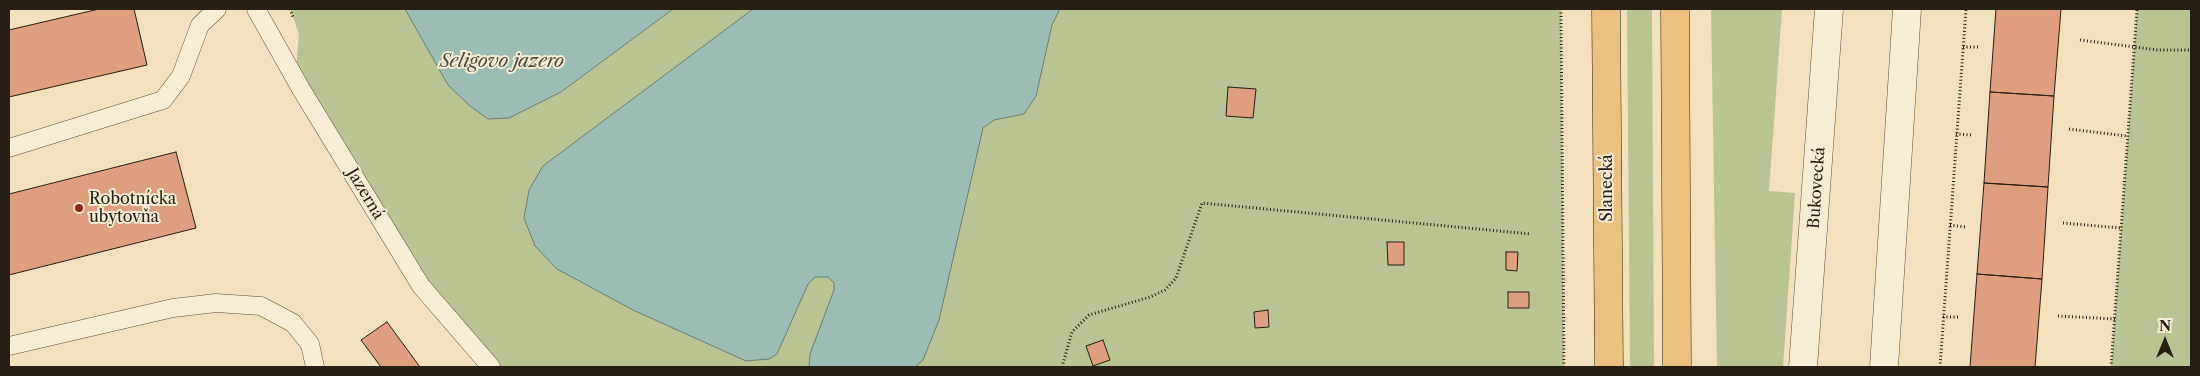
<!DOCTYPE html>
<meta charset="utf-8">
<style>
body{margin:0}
#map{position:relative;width:2200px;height:376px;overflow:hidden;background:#f3e1bd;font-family:"Libre Caslon Text",serif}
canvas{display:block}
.frame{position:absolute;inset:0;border:10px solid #271f14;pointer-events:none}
.north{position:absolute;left:2140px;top:316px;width:50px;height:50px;-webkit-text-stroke:4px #f7ecd4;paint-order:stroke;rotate:0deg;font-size:14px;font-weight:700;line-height:20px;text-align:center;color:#271f14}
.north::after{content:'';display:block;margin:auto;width:18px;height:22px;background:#271f14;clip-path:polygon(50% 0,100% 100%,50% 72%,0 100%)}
</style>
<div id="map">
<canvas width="2200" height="376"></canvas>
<div class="frame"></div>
<div class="north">N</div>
</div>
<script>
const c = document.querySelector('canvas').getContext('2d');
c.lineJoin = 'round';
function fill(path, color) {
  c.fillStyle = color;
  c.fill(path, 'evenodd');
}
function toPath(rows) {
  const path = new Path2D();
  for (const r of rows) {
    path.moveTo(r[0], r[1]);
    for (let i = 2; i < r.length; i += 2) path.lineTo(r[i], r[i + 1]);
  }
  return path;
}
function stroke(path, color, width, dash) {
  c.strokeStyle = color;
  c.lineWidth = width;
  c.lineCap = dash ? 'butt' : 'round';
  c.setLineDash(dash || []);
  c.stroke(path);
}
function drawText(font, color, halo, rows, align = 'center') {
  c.font = font + ' "Libre Caslon Text",serif';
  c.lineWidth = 4;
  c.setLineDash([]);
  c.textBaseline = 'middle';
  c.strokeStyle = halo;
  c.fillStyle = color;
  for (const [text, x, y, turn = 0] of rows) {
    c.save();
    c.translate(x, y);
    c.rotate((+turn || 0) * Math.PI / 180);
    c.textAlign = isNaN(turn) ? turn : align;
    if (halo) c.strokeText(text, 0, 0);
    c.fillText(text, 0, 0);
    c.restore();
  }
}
fill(toPath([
 [290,9,405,9,448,85,561,92,673,9,1561,9,1564,367,491,367,427,292,295,79,299,34],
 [1627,9,1652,9,1654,367,1630,367],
 [1711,9,1782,9,1769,191,1795,193,1783,367,1717,367],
 [2137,9,2191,9,2191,367,2111,367]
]), '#bac392');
const water = toPath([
 [405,9,673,9,561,92,509,118,488,119,470,106,448,85,405,9],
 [753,9,1060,9,1052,25,1036,96,1024,114,994,120,983,128,939,320,923,360,915,367,809,367,810,354,834,290,834,283,828,277,815,277,808,284,777,354,769,359,746,361,633,310,557,269,535,246,524,218,529,190,543,166,753,9]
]);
fill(water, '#9bbdb3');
stroke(water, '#6d7e73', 1);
const building = toPath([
 [99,9,134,9,147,65,9,97,9,30,99,9],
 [1996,9,2061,9,2054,96,1990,92,1996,9],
 [1228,87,1256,89,1253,118,1226,116,1228,87],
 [1990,92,2054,96,2048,187,1984,183,1990,92],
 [176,152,196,228,9,275,9,194,176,152],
 [1984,183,2048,187,2042,279,1977,274,1984,183],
 [1387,242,1404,242,1404,265,1388,265,1387,242],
 [1506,252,1518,252,1517,271,1506,270,1506,252],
 [1977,274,2042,279,2035,367,1970,367,1977,274],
 [1508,292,1529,292,1529,308,1508,308,1508,292],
 [1268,310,1269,327,1255,328,1254,312,1268,310],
 [387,322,420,367,381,367,361,340,387,322],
 [1103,340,1110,360,1093,366,1086,346,1103,340]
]);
fill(building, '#df9e7d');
stroke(building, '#271f14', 1);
const service = toPath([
 [256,9,301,89,421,286,491,367],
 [9,148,163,100,181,76,200,25,217,9],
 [9,346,173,308,216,303,261,306,293,323,310,344,315,367]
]);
const minor = toPath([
 [1803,367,1829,9],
 [1884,367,1907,9]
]);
const trunk = toPath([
 [1606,9,1609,367],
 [1675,9,1677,367]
]);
stroke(service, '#5a503e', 19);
stroke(minor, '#5a503e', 29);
stroke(trunk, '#271f14', 29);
stroke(toPath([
 [290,9,293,17],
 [1561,9,1564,367],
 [2080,40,2158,50,2191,50],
 [1963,47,1978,47],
 [2069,129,2127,136],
 [1956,134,1972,135],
 [2063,223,2121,228],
 [1950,225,1965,227],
 [2058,316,2115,319],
 [1943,317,1959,317],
 [1062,367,1072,332,1089,315,1150,297,1165,290,1176,278,1202,203,1531,234],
 [1940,367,1966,9],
 [2111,367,2137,9]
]), '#271f14', 3, [1, 2.5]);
stroke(service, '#f7ecd4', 18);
stroke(minor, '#f7ecd4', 28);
stroke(trunk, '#eac07e', 28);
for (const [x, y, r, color] of [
 [79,208,5,"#8f2418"]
]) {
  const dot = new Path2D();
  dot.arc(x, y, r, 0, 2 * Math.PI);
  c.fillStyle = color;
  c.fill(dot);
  stroke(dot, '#f7ecd4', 2);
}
drawText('16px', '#271f14', '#f7ecd4', [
 ["Slanecká",1607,188,-90],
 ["Bukovecká",1817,188,-86],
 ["Jazerná",365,194,59]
]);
drawText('16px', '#271f14', '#f7ecd4', [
 ["Robotnícka",89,199],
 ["ubytovňa",89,217]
], 'left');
drawText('italic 18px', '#4a4e44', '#f7ecd4', [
 ["Seligovo jazero",502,62]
]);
</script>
